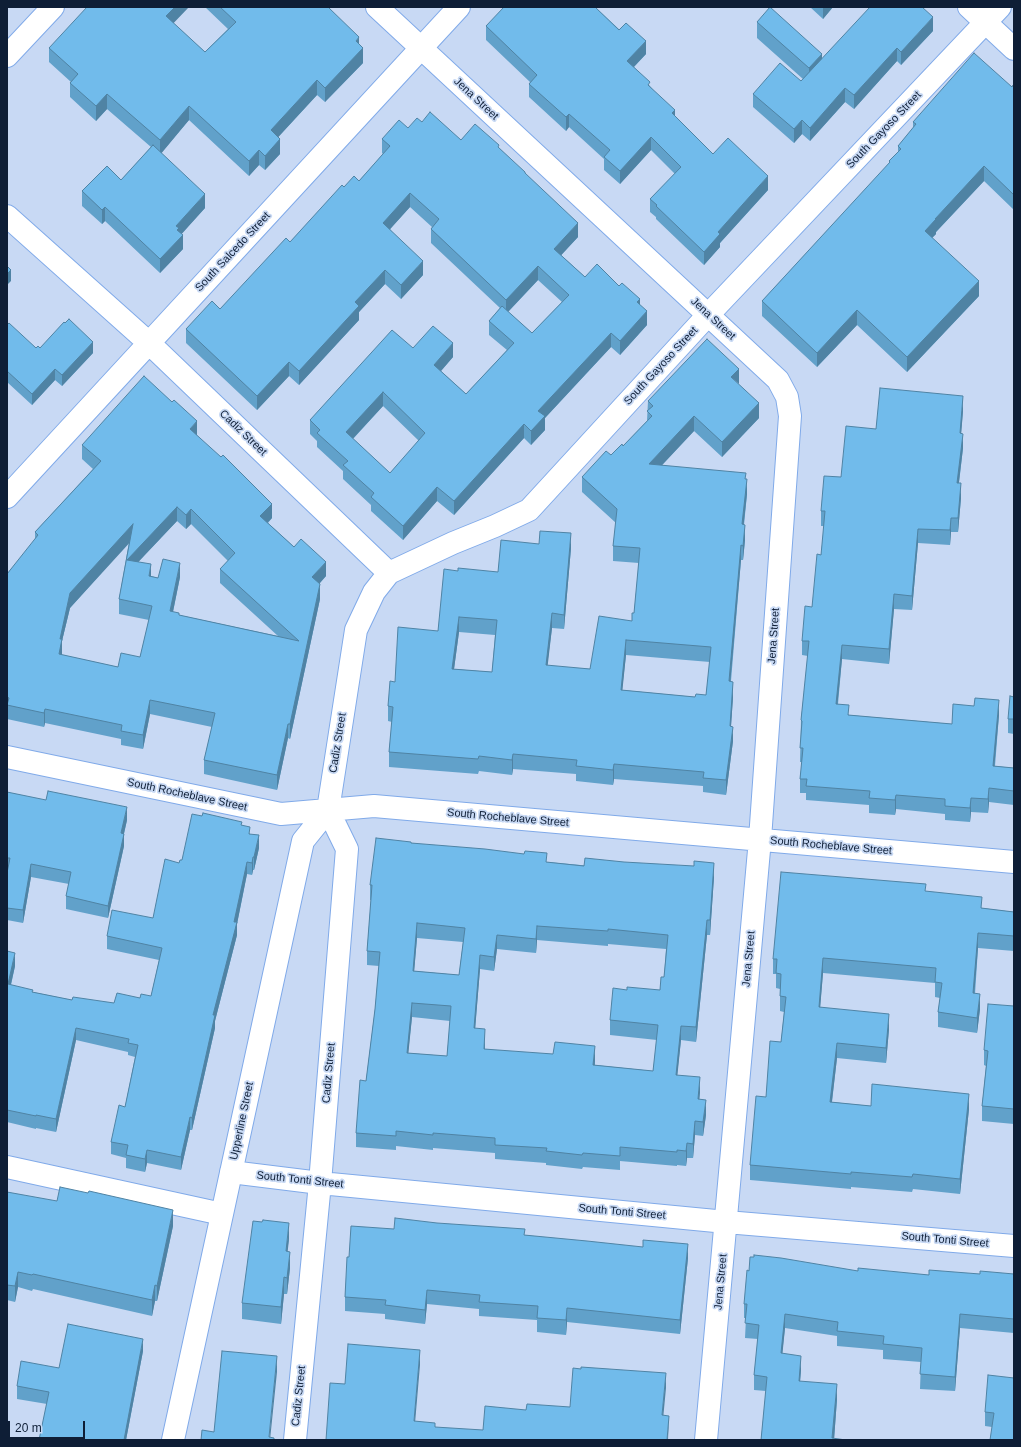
<!DOCTYPE html>
<style>
body{margin:0}
#map{position:relative;width:1021px;height:1447px;overflow:hidden;background:#c8d9f4;font-family:Helvetica,sans-serif}
canvas{display:block}
.frame{position:absolute;inset:0;border:8px solid #0e1e36;pointer-events:none}
.scale{position:absolute;left:8px;top:1421px;width:77px;height:18px;box-sizing:border-box;border:2px solid #0e1e36;border-top:0;padding-left:5px;font-size:12px;line-height:14px;white-space:nowrap;color:#0e1e36;-webkit-text-stroke:3px #c8d9f4;paint-order:stroke}
</style>
<div id="map">
<canvas width="1021" height="1447"></canvas>
<div class="frame"></div>
<div class="scale">20 m</div>
</div>
<script>
const c = document.querySelector('canvas').getContext('2d');
c.lineJoin = 'round';
function toPath(rows) {
  const path = new Path2D();
  for (const r of rows) {
    path.moveTo(r[0], r[1]);
    for (let i = 2; i < r.length; i += 2) path.lineTo(r[i], r[i + 1]);
  }
  return path;
}
function stroke(path, color, width, dash) {
  c.strokeStyle = color;
  c.lineWidth = width;
  c.lineCap = dash ? 'butt' : 'round';
  c.setLineDash(dash || []);
  c.stroke(path);
}
function fill(path, color) {
  c.fillStyle = color;
  c.fill(path, 'evenodd');
}
function drawText(font, color, halo, rows, align = 'center') {
  c.font = font + ' Helvetica,sans-serif';
  c.lineWidth = 3.5;
  c.setLineDash([]);
  c.textBaseline = 'middle';
  c.strokeStyle = halo;
  c.fillStyle = color;
  for (const [text, x, y, turn = 0] of rows) {
    c.save();
    c.translate(x, y);
    c.rotate((+turn || 0) * Math.PI / 180);
    c.textAlign = isNaN(turn) ? turn : align;
    if (halo) c.strokeText(text, 0, 0);
    c.fillText(text, 0, 0);
    c.restore();
  }
}
const street = toPath([
 [377,7,778,380,787,397,790,416,760,839,706,1440],
 [7,56,53,7],
 [7,216,149,343,389,573],
 [7,497,459,7],
 [7,757,281,814,374,806,1014,862],
 [7,1167,222,1214],
 [231,1172,320,1183,726,1222,1014,1246],
 [173,1440,303,841,328,810],
 [295,1440,320,1183,347,849,328,810,356,630,374,592,389,573,453,543,495,526,529,510,708,315,1000,7]
]);
const secondary = toPath([
 [969,7,1014,49]
]);
stroke(street, '#80aae9', 24);
stroke(secondary, '#80aae9', 24);
stroke(street, '#fff', 22);
stroke(secondary, '#fff', 22);
fill(toPath([
 [205,7,328,7,359,44,363,63,325,102,317,95,278,137,280,154,265,170,259,165,249,176,189,120,161,153,205,208,181,234,183,249,160,273,105,221,102,224,82,206,82,191,121,180,151,147,107,109,96,121,70,97,70,83,71,82,49,62,49,48,173,23,205,52,228,29],
 [596,7,596,8,646,54,634,67,675,116,713,154,768,190,720,243,720,247,704,265,656,219,656,217,650,212,650,199,675,174,651,150,620,184,604,170,604,159,569,127,566,131,529,97,529,84,530,82,486,40,486,26],
 [810,7,833,7,823,19],
 [757,22,822,59,933,31,901,65,897,61,854,109,845,102,810,141,802,134,794,143,753,107,753,94,801,81,803,79,757,38],
 [1014,86,1014,210,984,181,936,232,936,234,932,238,979,296,907,372,857,325,817,367,762,316,762,301,889,164,889,161,898,152,898,146,913,128,913,122],
 [422,122,461,140,499,148,525,174,578,237,561,255,585,277,640,305,647,325,620,355,611,347,545,418,545,430,531,445,524,438,454,515,437,501,403,540,371,511,371,505,343,479,343,471,317,447,317,441,310,434,310,420,413,348,453,357,441,371,466,394,507,350,489,335,489,321,500,308,431,243,431,229,432,227,410,207,390,229,423,275,401,299,385,284,359,312,359,320,299,385,289,376,257,410,186,343,186,329,220,309,290,242,344,187,359,181,383,154,382,153,382,139],
 [538,280,562,302,532,333,508,312],
 [383,406,419,441,390,473,353,439],
 [7,325,36,348,93,353,62,386,55,380,32,405,7,382],
 [738,384,759,418,722,457,694,431,662,465,746,479,747,494,744,525,745,540,743,560,741,560,731,681,733,697,731,726,733,741,726,795,703,792,703,786,614,779,613,785,576,781,576,774,513,769,512,775,479,771,478,774,389,767,389,752,392,722,388,721,388,706,395,682,438,631,458,571,498,572,571,548,564,629,552,628,547,666,590,669,632,621,634,613,639,563,613,561,613,546,616,523,582,492,582,477,623,446,647,421,648,401],
 [459,632,495,635,492,672,454,669],
 [626,655,710,662,706,695,695,697,622,690],
 [963,411,961,433,963,448,959,483,961,498,958,532,951,532,950,545,918,543,912,610,894,609,889,664,842,659,838,704,849,715,952,724,999,715,995,766,1014,768,1014,805,989,802,988,813,971,812,970,822,945,820,945,814,896,809,895,815,869,813,869,805,806,800,806,793,800,793,800,779,802,762,800,762,801,720,808,656,802,655,802,641,812,607,821,555,824,526,821,526,821,511,841,477,876,429],
 [197,436,272,518,268,523,326,576,319,584,320,599,290,739,288,738,277,790,204,774,204,760,212,727,150,714,143,749,121,745,121,739,45,723,44,727,7,719,7,574,35,540,35,532,93,469,82,459,82,445],
 [177,521,186,529,191,524,228,561,220,569,220,583,278,636,179,615,173,612,180,577,158,578,151,576,138,562],
 [129,542,119,599,119,614,149,620,140,657,118,667,62,655,62,641,70,608],
 [1014,697,1014,734,1008,733,1008,719],
 [7,792,127,820,124,834,124,846,108,918,66,909,66,896,69,884,31,877,23,923,7,920],
 [242,825,250,834,259,848,254,870,253,870,252,875,247,874,237,924,237,935,215,1021,215,1028,192,1130,190,1130,181,1170,147,1163,145,1172,126,1168,126,1158,111,1154,111,1142,125,1107,135,1057,128,1055,128,1052,76,1040,56,1132,36,1128,36,1129,7,1122,7,951,15,966,11,985,33,992,72,1000,114,1003,151,996,159,960,107,949,107,936,153,918,179,863],
 [411,843,547,862,714,877,710,935,707,935,696,1042,681,1040,677,1075,700,1092,699,1100,706,1115,703,1136,695,1135,693,1158,687,1158,686,1166,677,1165,677,1166,620,1161,620,1170,583,1167,582,1169,546,1165,546,1163,495,1159,495,1153,433,1148,433,1150,396,1146,396,1150,356,1147,356,1133,366,1081,375,1009,379,966,367,965,367,951,371,900,370,900,370,885],
 [417,938,463,942,459,975,414,971],
 [537,940,608,946,608,944,666,949,664,977,660,990,627,990,610,1020,610,1035,657,1040,653,1071,595,1065,595,1061,485,1049,485,1044,475,1029,480,969,494,971,497,949,536,953],
 [412,1017,450,1021,447,1056,408,1053],
 [926,892,982,908,1014,912,1014,951,978,948,975,994,980,1009,977,1033,938,1027,938,1012,940,998,935,997,935,983,823,973,820,1007,889,1029,886,1063,837,1058,832,1102,871,1106,969,1109,960,1194,913,1189,912,1192,851,1187,851,1189,750,1180,750,1165,766,1097,781,1042,784,1012,780,1011,780,989,776,988,776,974,773,974,773,959],
 [1014,1006,1014,1124,982,1121,982,1106,986,1066,984,1065,984,1050],
 [7,1192,173,1226,157,1301,155,1301,152,1316,33,1289,32,1291,18,1287,15,1302,7,1300],
 [1014,1196,1014,1215,1013,1215],
 [394,1229,525,1235,688,1258,680,1334,567,1322,566,1335,537,1332,537,1320,479,1316,479,1309,427,1304,425,1324,385,1319,385,1314,345,1311,345,1297,349,1257],
 [289,1239,287,1251,290,1268,287,1294,284,1294,281,1324,242,1319,242,1303],
 [858,1271,929,1275,1014,1274,1014,1333,960,1328,955,1391,920,1389,921,1362,883,1359,883,1350,837,1346,837,1336,785,1328,782,1354,801,1370,800,1381,837,1399,834,1439,761,1440,766,1391,754,1390,754,1375,758,1339,745,1338,746,1318,744,1318,744,1304],
 [143,1351,126,1440,39,1440,47,1404,17,1399,17,1386,59,1368],
 [1014,1378,992,1427,985,1426,985,1412]
]), '#61a1ca');
fill(toPath([
 [175,7,189,7,166,31,166,16],
 [823,7,833,7,823,19],
 [933,17,933,31,901,65,901,52],
 [359,37,359,51,356,41],
 [646,41,646,54,627,74,627,61],
 [363,48,363,63,325,102,325,88],
 [897,48,897,61,854,109,854,95],
 [822,54,822,70,809,84,809,68],
 [317,80,317,95,271,145,271,130],
 [845,88,845,102,810,141,810,128],
 [107,94,107,109,96,121,96,106],
 [189,106,189,120,160,155,160,140],
 [675,110,675,123,672,113],
 [569,114,569,127,566,131,566,117],
 [802,120,802,134,794,143,794,129],
 [651,137,651,150,620,184,620,171],
 [280,139,280,154,265,170,265,156],
 [259,150,259,165,249,176,249,161],
 [984,166,984,181,936,232,936,234,925,245,925,231,935,219],
 [768,176,768,190,720,243,720,247,704,265,704,252,718,232],
 [410,193,410,207,383,237,383,223],
 [205,194,205,208,179,237,183,235,183,249,160,273,160,259,176,226],
 [105,207,105,221,102,224,102,210],
 [578,223,578,237,554,263,554,249],
 [423,261,423,275,401,299,401,285],
 [538,266,538,280,506,314,506,300],
 [11,270,11,281,7,285,7,274],
 [385,270,385,284,359,312,359,320,299,385,299,371,355,302],
 [979,281,979,296,907,372,907,357],
 [640,299,640,313,637,302],
 [857,310,857,325,817,367,817,353],
 [647,311,647,325,620,355,620,341],
 [611,333,611,347,545,418,545,430,531,445,531,431,538,411],
 [93,342,93,353,62,386,62,375],
 [453,343,453,357,434,379,434,365],
 [289,362,289,376,257,410,257,396],
 [55,369,55,380,32,405,32,394],
 [739,369,739,384,731,377],
 [383,392,383,406,346,446,346,432],
 [963,396,963,411,960,448,960,433],
 [759,403,759,418,722,457,722,442],
 [694,416,694,431,649,479,649,464],
 [197,421,197,436,190,429],
 [524,424,524,438,454,515,454,501],
 [963,434,963,448,957,498,957,483],
 [747,479,747,494,742,539,742,524],
 [961,483,961,498,958,532,958,518],
 [437,487,437,501,403,540,403,526],
 [272,504,272,518,260,530,260,516],
 [177,507,177,521,127,574,127,560],
 [191,509,191,524,186,529,186,515],
 [951,518,951,532,950,545,950,530],
 [133,524,133,539,70,608,62,641,62,654,59,669,60,639,70,593],
 [745,525,745,540,743,560,743,546],
 [918,529,918,543,912,610,912,596],
 [571,533,571,548,564,629,564,615],
 [741,545,741,560,729,696,729,681],
 [326,562,326,576,312,592,312,577],
 [180,563,180,577,170,626,170,611],
 [151,564,151,579,149,576],
 [320,584,320,599,290,739,290,724],
 [894,594,894,609,889,664,889,649],
 [552,613,552,628,546,680,546,665],
 [459,617,459,632,452,684,452,669],
 [626,640,626,655,621,704,621,690],
 [842,645,842,659,836,718,836,704],
 [733,682,733,697,730,741,730,726],
 [150,700,150,714,143,749,143,735],
 [999,700,999,715,993,780,993,766],
 [45,709,45,723,44,727,44,713],
 [288,724,288,738,277,790,277,775],
 [733,727,733,741,726,795,726,780],
 [513,754,513,769,512,775,512,760],
 [614,764,614,779,613,785,613,770],
 [989,788,989,802,988,813,988,799],
 [896,795,896,809,895,815,895,800],
 [971,798,971,812,970,822,970,808],
 [127,807,127,820,121,846,121,833],
 [124,834,124,846,108,918,108,906],
 [259,835,259,848,254,870,254,857],
 [253,857,253,870,252,875,252,863],
 [247,862,247,874,237,924,237,935,215,1021,215,1028,192,1130,192,1118,213,1015],
 [714,863,714,877,710,935,710,920],
 [31,864,31,877,23,923,23,910],
 [707,920,707,935,696,1042,696,1027],
 [417,923,417,938,413,985,413,971],
 [537,926,537,940,536,953,536,939],
 [978,933,978,948,973,1008,973,993],
 [497,935,497,949,494,971,494,957],
 [15,953,15,966,8,997,8,984],
 [480,955,480,969,474,1043,474,1028],
 [823,958,823,973,819,1022,819,1007],
 [980,994,980,1009,977,1033,977,1018],
 [412,1003,412,1017,407,1067,407,1053],
 [889,1014,889,1029,886,1063,886,1048],
 [681,1026,681,1040,676,1089,676,1075],
 [76,1028,76,1040,56,1132,56,1119],
 [485,1029,485,1044,484,1064,484,1049],
 [837,1043,837,1058,830,1117,830,1102],
 [595,1046,595,1061,593,1079,593,1065],
 [700,1077,700,1092,698,1114,698,1099],
 [969,1094,969,1109,960,1194,960,1179],
 [706,1100,706,1115,703,1136,703,1122],
 [190,1117,190,1130,181,1170,181,1157],
 [695,1121,695,1135,693,1158,693,1144],
 [687,1143,687,1158,686,1166,686,1151],
 [147,1150,147,1163,145,1172,145,1159],
 [173,1210,173,1226,157,1301,157,1286],
 [289,1223,289,1239,286,1267,286,1251],
 [688,1244,688,1258,680,1334,680,1320],
 [290,1252,290,1268,287,1294,287,1278],
 [18,1272,18,1287,15,1302,15,1286],
 [284,1277,284,1294,281,1324,281,1307],
 [155,1285,155,1301,152,1316,152,1300],
 [427,1290,427,1304,425,1324,425,1310],
 [567,1308,567,1322,566,1335,566,1320],
 [785,1314,785,1328,781,1368,781,1353],
 [960,1314,960,1328,955,1391,955,1377],
 [143,1339,143,1351,126,1440,124,1440],
 [420,1350,420,1365,414,1435,414,1421],
 [277,1356,277,1372,270,1440,269,1440],
 [801,1356,801,1370,799,1395,799,1381],
 [666,1373,666,1388,662,1430,662,1415],
 [837,1384,837,1399,834,1440,832,1440],
 [669,1416,668,1440,667,1440]
]), '#4f83a4');
const building = toPath([
 [87,7,175,7,166,16,205,52,236,22,220,7,328,7,359,37,356,41,363,48,325,88,317,80,271,130,280,139,265,156,259,150,249,161,189,106,160,140,107,94,96,106,70,83,78,74,49,48,87,7],
 [504,7,595,7,619,30,626,23,646,41,627,61,650,82,648,85,675,110,672,113,713,154,728,138,768,176,718,232,720,234,704,252,656,206,657,205,650,199,681,167,651,137,620,171,604,157,610,150,569,114,566,117,529,84,537,75,486,26,504,7],
 [770,7,822,54,809,68,757,22,770,7],
 [870,7,922,7,933,17,901,52,897,48,854,95,845,88,810,128,802,120,794,129,753,94,780,63,801,81,870,7],
 [974,53,1012,87,1013,85,1014,86,1014,195,984,166,935,219,936,219,925,231,979,281,907,357,857,310,817,353,762,301,890,162,889,161,901,149,898,146,916,124,913,122,974,53],
 [430,112,461,140,475,124,499,145,498,147,525,172,525,173,578,223,554,249,585,277,597,264,619,286,622,283,640,299,637,302,647,311,620,341,611,333,538,411,545,416,531,431,524,424,454,501,437,487,403,526,371,497,374,493,343,465,348,461,317,433,320,430,310,420,392,330,413,348,433,326,453,343,434,365,466,394,514,343,489,321,502,306,532,333,569,295,538,266,506,300,431,229,439,219,410,193,383,223,423,261,401,285,385,270,355,302,359,306,299,371,289,362,257,396,186,329,212,301,220,309,286,238,290,242,342,185,344,187,354,176,359,181,390,146,382,139,399,120,408,128,417,118,422,122,430,112],
 [383,392,425,433,390,473,346,432,383,392],
 [153,145,205,194,176,226,179,228,177,230,183,235,160,259,105,207,102,210,82,191,107,166,121,180,153,145],
 [7,266,11,270,7,274,7,266],
 [69,319,93,342,62,375,55,369,32,394,7,371,7,325,9,323,36,348,38,346,40,348,64,322,65,323,69,319],
 [707,339,739,369,731,377,759,403,722,442,694,416,649,464,746,473,745,479,747,479,742,524,745,525,743,546,741,545,729,681,733,682,730,726,733,727,726,780,703,778,704,772,614,764,613,770,576,766,577,760,513,754,512,760,479,756,478,759,389,752,393,707,388,706,390,681,395,682,398,627,438,631,444,569,458,571,458,568,498,572,501,540,539,544,540,531,571,533,564,615,552,613,546,665,590,669,599,616,632,621,632,613,634,613,640,548,613,546,617,509,582,477,606,451,611,455,622,444,623,446,652,416,647,411,653,406,648,401,707,339],
 [459,617,497,620,492,672,452,669,459,617],
 [626,640,711,647,706,695,696,694,695,697,621,690,626,640],
 [144,376,172,402,174,400,197,421,190,429,221,457,223,455,272,504,260,516,294,547,301,539,326,562,312,577,320,584,290,724,288,724,277,775,204,760,215,713,150,700,143,735,121,731,122,725,45,709,44,713,7,705,9,698,7,697,7,574,38,535,35,532,101,461,82,445,144,376],
 [177,507,186,515,191,509,235,553,220,569,299,641,179,615,179,613,170,611,180,563,163,559,158,578,149,576,151,564,127,560,177,507],
 [133,524,119,599,152,606,140,657,121,653,118,667,59,654,62,639,60,639,70,593,133,524],
 [880,388,963,396,960,433,963,434,957,483,961,483,958,518,951,518,950,530,918,529,912,596,894,594,889,649,842,645,836,704,849,705,848,715,952,724,953,704,974,706,975,698,999,700,993,766,1014,768,1014,791,989,788,988,799,971,798,970,808,945,806,945,799,896,795,895,800,869,798,870,791,806,786,807,779,800,779,803,748,800,748,802,721,801,720,809,641,802,641,805,606,812,607,817,554,821,555,825,511,821,511,824,476,841,477,846,426,876,429,880,388],
 [1010,696,1014,697,1014,719,1008,719,1010,696],
 [48,791,127,807,121,833,124,834,108,906,66,896,71,872,31,864,23,910,7,908,7,873,10,858,7,858,7,792,46,800,48,791],
 [203,813,242,822,241,825,250,827,249,834,259,835,254,857,253,857,252,863,247,862,234,922,237,922,213,1015,215,1015,192,1118,190,1117,181,1157,147,1150,145,1159,126,1155,128,1145,111,1142,119,1105,125,1107,138,1045,128,1043,129,1039,76,1028,56,1119,36,1115,36,1116,7,1110,7,951,15,953,8,984,33,990,32,992,72,1000,73,997,114,1003,117,993,140,998,141,994,151,996,162,948,107,936,112,910,153,918,165,859,179,863,180,860,182,860,192,814,202,816,203,813],
 [376,838,411,842,411,843,485,849,524,854,525,851,547,853,546,862,584,866,585,858,624,862,694,866,694,861,714,863,710,920,707,920,696,1027,681,1026,676,1075,700,1077,698,1099,706,1100,703,1122,695,1121,693,1144,687,1143,686,1151,677,1150,677,1152,620,1147,620,1156,583,1153,582,1155,546,1151,547,1148,495,1145,495,1138,433,1133,433,1135,396,1131,396,1136,356,1133,360,1080,366,1081,375,1009,380,952,367,951,372,885,370,885,376,838],
 [417,923,465,928,459,975,413,971,417,923],
 [537,926,608,931,608,929,668,935,664,977,661,977,660,990,627,987,627,990,613,988,610,1020,658,1025,653,1071,593,1065,595,1046,555,1042,553,1054,484,1049,485,1029,474,1028,480,955,494,957,497,935,536,939,537,926],
 [412,1003,451,1006,447,1056,407,1053,412,1003],
 [781,872,926,884,925,891,982,897,981,908,1014,912,1014,936,978,933,973,993,980,994,977,1018,938,1012,942,983,935,982,936,968,823,958,819,1007,889,1014,886,1048,837,1043,830,1102,871,1106,872,1084,969,1094,960,1179,913,1174,912,1177,851,1172,851,1174,750,1165,756,1096,766,1097,770,1041,781,1042,786,997,780,996,781,974,776,973,777,959,773,959,781,872],
 [988,1004,1014,1006,1014,1109,982,1106,988,1051,984,1050,988,1004],
 [60,1187,88,1193,89,1191,173,1210,157,1286,155,1285,152,1300,33,1274,32,1275,18,1272,15,1286,7,1285,7,1192,57,1201,60,1187],
 [395,1218,437,1223,525,1229,524,1235,587,1241,643,1247,643,1240,688,1244,680,1320,567,1308,566,1320,537,1318,538,1306,479,1302,480,1295,427,1290,425,1310,385,1305,386,1300,345,1297,347,1257,349,1257,351,1226,394,1229,395,1218],
 [263,1220,289,1223,286,1251,290,1252,287,1278,284,1277,281,1307,242,1303,253,1221,262,1222,263,1220],
 [754,1255,781,1258,858,1271,858,1268,929,1275,929,1270,980,1274,980,1271,1014,1274,1014,1319,960,1314,955,1377,920,1374,922,1348,883,1344,884,1336,837,1331,838,1322,785,1314,781,1353,801,1356,799,1381,837,1384,832,1438,846,1440,761,1440,767,1377,754,1375,759,1325,745,1323,747,1304,744,1304,747,1270,749,1271,750,1257,754,1257,754,1255],
 [68,1324,143,1339,124,1440,39,1440,49,1392,17,1386,21,1361,59,1368,68,1324],
 [348,1344,420,1350,414,1421,435,1423,435,1427,483,1430,485,1406,526,1410,527,1404,570,1407,573,1368,581,1369,581,1367,666,1373,662,1415,669,1416,667,1440,326,1440,330,1383,345,1384,348,1344],
 [222,1351,277,1356,269,1437,274,1438,274,1440,201,1440,202,1430,214,1432,222,1351],
 [988,1375,1014,1378,1014,1440,990,1440,994,1413,985,1412,988,1375]
]);
fill(building, '#71bbeb');
stroke(building, '#4f83a4', 1);
drawText('11px', '#0e1e36', '#c8d9f4', [
 ["Jena Street",476,99,43],
 ["South Gayoso Street",884,130,-46],
 ["South Salcedo Street",233,252,-47],
 ["Jena Street",713,319,43],
 ["South Gayoso Street",661,366,-47],
 ["Cadiz Street",243,433,44],
 ["Jena Street",774,636,-86],
 ["Cadiz Street",338,743,-81],
 ["South Rocheblave Street",187,795,12],
 ["South Rocheblave Street",508,818,5],
 ["South Rocheblave Street",831,846,5],
 ["Jena Street",749,959,-85],
 ["Cadiz Street",329,1073,-85],
 ["Upperline Street",242,1121,-78],
 ["South Tonti Street",300,1180,6],
 ["South Tonti Street",622,1212,5],
 ["South Tonti Street",945,1240,5],
 ["Jena Street",721,1282,-85],
 ["Cadiz Street",299,1396,-84]
]);
</script>
